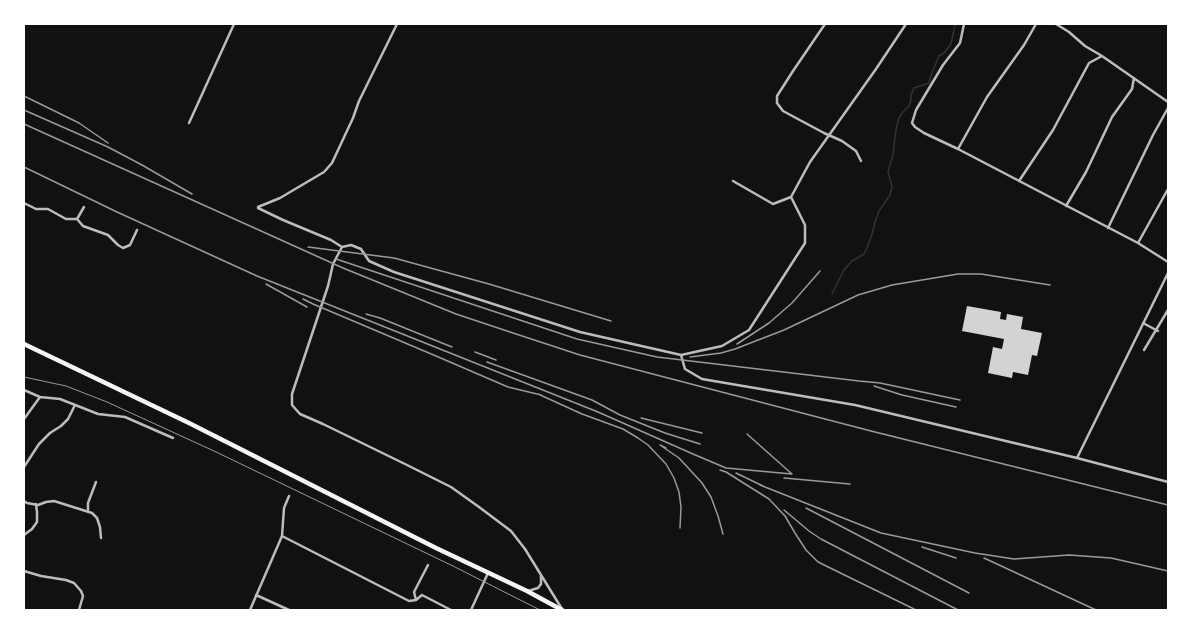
<!DOCTYPE html>
<style>
body{margin:0}
#map{position:relative;width:1192px;height:634px;overflow:hidden;background:#111;font-family:"Source Sans 3",sans-serif}
canvas{display:block}
.frame{position:absolute;inset:0;border:25px solid #fff;pointer-events:none}
</style>
<div id="map">
<canvas width="1192" height="634"></canvas>
<div class="frame"></div>
</div>
<script>
const c = document.querySelector('canvas').getContext('2d');
c.lineJoin = 'round';
function toPath(rows) {
  const path = new Path2D();
  for (const r of rows) {
    path.moveTo(r[0], r[1]);
    for (let i = 2; i < r.length; i += 2) path.lineTo(r[i], r[i + 1]);
  }
  return path;
}
function stroke(path, color, width, dash) {
  c.strokeStyle = color;
  c.lineWidth = width;
  c.lineCap = dash ? 'butt' : 'round';
  c.setLineDash(dash || []);
  c.stroke(path);
}
function fill(path, color) {
  c.fillStyle = color;
  c.fill(path, 'evenodd');
}
stroke(toPath([
 [832,294,844,270,852,261,864,254,867,248,872,234,875,222,879,211,890,195,892,187,888,171,893,155,896,129,899,118,902,113,909,106,911,100,911,95,914,88,929,83,931,75,939,56,944,53,951,44,954,30,955,24]
]), '#333', 1.5);
fill(toPath([
 [967,306,1001,312,1000,319,1006,320,1007,314,1023,317,1021,329,1042,333,1037,356,1032,355,1028,375,1013,372,1012,378,988,373,993,347,1002,349,1004,339,962,331]
]), '#d3d3d3');
stroke(toPath([
 [825,24,793,71,777,96,777,103,783,111,824,133,842,141,856,151,861,161],
 [964,24,960,43,943,65,916,110,912,123,915,127,924,133,958,149,1138,243,1168,262],
 [1056,24,1069,32,1085,46,1102,56,1168,102],
 [189,123,234,24],
 [958,149,987,97,1024,45,1036,24],
 [733,181,773,204,791,197],
 [1019,181,1053,130,1089,63,1102,56],
 [24,203,36,209,48,209,66,219,77,219,84,207],
 [1066,206,1086,172,1112,117,1132,89,1134,78],
 [258,207,280,198,324,172,332,163,353,118,359,101,397,24],
 [258,208,283,220,331,240,342,247,351,245,361,249,369,261,394,272,580,332,681,355,722,346,749,330,805,243,805,225,791,197,810,162,876,69,906,24],
 [77,219,83,226,108,235,118,245,123,248,130,245,137,230],
 [1108,228,1153,135,1168,108],
 [1138,243,1168,189],
 [342,247,333,264,328,286,292,394,292,405,300,414,323,424,407,465,451,487,479,507,511,531,525,549,562,609],
 [1143,323,1158,331],
 [1144,350,1168,310],
 [681,355,685,369,702,379,855,405,1077,458,1168,482],
 [24,390,40,397],
 [24,419,40,397,60,399,98,414,125,417,173,438],
 [1077,458,1168,273],
 [24,467,39,444,50,433,61,426,68,419,75,405],
 [24,501,27,503,38,505,46,502,54,501,92,513,97,518,100,527,101,538],
 [88,511,88,503,96,482],
 [24,535,32,529,37,522,37,512,36,504],
 [282,536,409,601,416,600,422,595,451,610],
 [24,571,41,576,66,580,74,583,81,591,83,596,79,610],
 [528,591,538,588,541,584,541,575],
 [256,595,289,610],
 [416,600,414,592,428,565],
 [250,610,282,536,284,508,289,496],
 [471,610,488,573]
]), '#bcbcbc', 2.5);
stroke(toPath([
 [24,344,189,423,436,548,527,591,562,610]
]), '#f5f5f5', 4.5);
stroke(toPath([
 [24,377,66,386,107,402,214,451,455,567,540,610]
]), '#9a9a9a', 1);
stroke(toPath([
 [24,96,79,123,108,143],
 [24,110,108,147,142,165,192,194],
 [24,124,343,268,456,314,516,334,580,355,871,431,1168,505],
 [24,167,117,212,257,276,598,412,693,454,726,468,792,474,747,434],
 [308,247,394,258,489,284,611,321],
 [336,259,577,339,657,357,859,381,880,383,960,400],
 [266,284,307,307],
 [303,299,313,304,436,356,508,387,537,394],
 [366,314,380,318,452,347],
 [737,344,769,323,792,303,820,271],
 [475,352,496,360],
 [690,357,721,353,735,349,784,330,858,295,892,285,958,274,981,274,1050,285],
 [487,362,592,400,620,415,665,433,700,444],
 [874,386,902,395,956,407],
 [538,394,582,414,623,429],
 [641,418,702,433],
 [623,429,638,438,648,445,666,464,674,478,679,492,681,507,680,528],
 [666,448,660,445,679,458,702,483,711,497,718,516,723,534],
 [720,470,726,472,769,499,785,516,795,533,806,550,818,562,916,610],
 [736,473,765,487],
 [784,478,850,484],
 [760,485,881,533,975,553,1014,559,1069,555,1111,558,1168,571],
 [806,508,969,593],
 [784,510,809,531,821,539,958,610],
 [922,547,956,558],
 [984,558,1096,610]
]), '#9a9a9a', 1.5);
</script>
